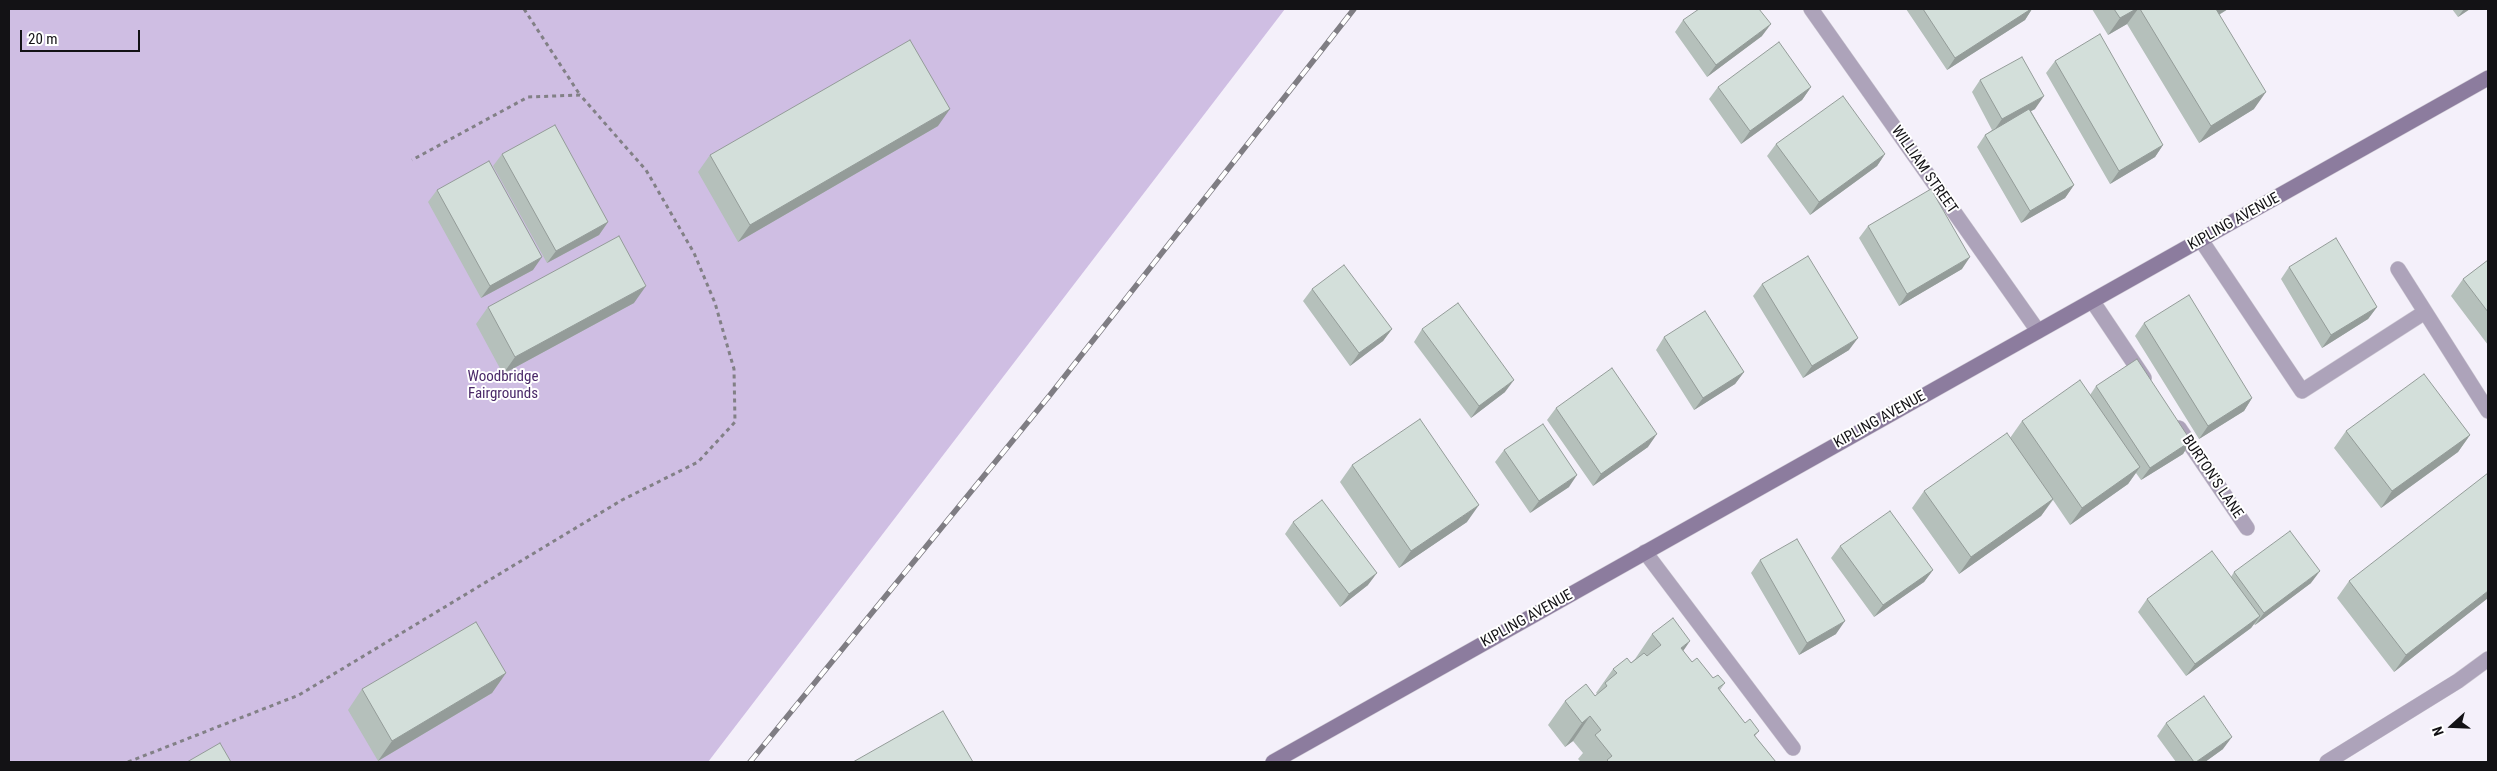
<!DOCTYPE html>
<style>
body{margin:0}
#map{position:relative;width:2497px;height:771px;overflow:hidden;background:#f4f0fa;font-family:"Roboto Condensed",sans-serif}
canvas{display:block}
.frame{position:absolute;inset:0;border:10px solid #131215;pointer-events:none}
.north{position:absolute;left:2427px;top:701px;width:50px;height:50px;-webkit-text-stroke:4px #fff;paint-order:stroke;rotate:250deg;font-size:14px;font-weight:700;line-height:20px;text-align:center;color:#131215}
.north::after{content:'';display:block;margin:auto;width:18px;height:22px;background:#131215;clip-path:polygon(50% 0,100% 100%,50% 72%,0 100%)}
.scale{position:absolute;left:20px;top:30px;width:120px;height:22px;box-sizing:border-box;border:2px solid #131215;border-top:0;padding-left:6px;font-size:15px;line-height:18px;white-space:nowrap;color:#131215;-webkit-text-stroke:4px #fff;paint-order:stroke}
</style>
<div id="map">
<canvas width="2497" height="771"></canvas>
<div class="frame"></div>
<div class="north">N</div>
<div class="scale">20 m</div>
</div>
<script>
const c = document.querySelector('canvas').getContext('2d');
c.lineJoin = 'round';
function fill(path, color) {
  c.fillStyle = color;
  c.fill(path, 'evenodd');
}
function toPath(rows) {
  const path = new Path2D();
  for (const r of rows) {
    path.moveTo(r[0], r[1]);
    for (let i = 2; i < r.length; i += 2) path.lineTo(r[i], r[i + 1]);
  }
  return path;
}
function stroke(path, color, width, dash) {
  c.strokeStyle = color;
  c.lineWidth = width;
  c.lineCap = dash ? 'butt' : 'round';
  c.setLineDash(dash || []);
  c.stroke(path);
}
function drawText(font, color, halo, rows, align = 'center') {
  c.font = font + ' "Roboto Condensed",sans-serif';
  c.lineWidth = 4;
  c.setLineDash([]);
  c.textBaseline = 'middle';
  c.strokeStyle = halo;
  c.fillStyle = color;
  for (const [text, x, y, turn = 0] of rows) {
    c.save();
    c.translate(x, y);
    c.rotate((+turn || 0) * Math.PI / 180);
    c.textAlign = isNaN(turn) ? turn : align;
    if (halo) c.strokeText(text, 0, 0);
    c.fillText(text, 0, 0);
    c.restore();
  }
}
fill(toPath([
 [9,9,1285,9,708,762,9,762]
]), '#cfbee3');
const lane = toPath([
 [2201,240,2302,391,2425,312],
 [2398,269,2488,411],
 [1645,552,1793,748],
 [2327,762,2458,681,2488,659]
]);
const street = toPath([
 [1811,9,2038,331],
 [2093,302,2144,378],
 [2179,428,2247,528]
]);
const secondary = toPath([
 [1273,762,2488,78]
]);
stroke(lane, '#d0ccd5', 16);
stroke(street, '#d0ccd5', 16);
stroke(secondary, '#d0ccd5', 16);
stroke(toPath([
 [524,9,580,95],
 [128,762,299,695,622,500,698,462,735,422,734,369,715,303,694,253,646,170,580,95,528,97,412,160]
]), '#828086', 3, [4, 4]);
stroke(lane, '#ada3ba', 15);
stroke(street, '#ada3ba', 15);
stroke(secondary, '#8c7c9e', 15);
const rail = toPath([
 [750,762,1050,395,1354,9]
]);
stroke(rail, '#7f7d83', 5.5);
stroke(rail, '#fff', 4, [11]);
fill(toPath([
 [1906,9,2032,9,2025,20,1947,70],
 [2092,9,2228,9,2219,15,2254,109,2199,143,2127,24,2108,35],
 [2452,9,2470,9,2458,17],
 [1683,20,1762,36,1707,77,1675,32],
 [2055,61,2163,145,2155,157,2110,184,2046,73],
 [1980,80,2035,109,2031,111,2074,185,2065,198,2021,223,1977,147,1985,135,1992,130,1972,92],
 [1718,87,1811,87,1802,100,1741,144,1709,99],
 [938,126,738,242,698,172,710,155],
 [1776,144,1885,154,1877,166,1810,215,1767,156],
 [502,154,608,222,599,235,547,263,493,166],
 [437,190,533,270,481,298,428,202],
 [1868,226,1962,269,1899,306,1859,238],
 [2488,260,2488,345,2451,296,2463,279],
 [2289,267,2377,307,2368,319,2322,348,2281,279],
 [1762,284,1849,350,1803,378,1753,296],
 [1312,289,1392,329,1383,341,1350,366,1303,301],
 [634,303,503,374,476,324,488,307],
 [2144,323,2252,398,2244,411,2199,439,2135,336],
 [1422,329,1505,392,1471,418,1414,342],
 [1664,337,1744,372,1735,384,1694,410,1656,350],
 [2096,386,2191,441,2183,454,2141,480,2136,473,2128,484,2070,525,2053,500,2041,516,1959,574,1912,508,1924,491,2010,438,2022,421,2090,395],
 [1556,408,1648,447,1593,486,1547,420],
 [2346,431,2470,435,2458,452,2381,508,2334,448],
 [1504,450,1569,487,1530,513,1495,462],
 [1352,465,1467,522,1399,568,1340,482],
 [1293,522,1368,585,1340,607,1285,534],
 [1840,546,1933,570,1924,582,1874,617,1831,558],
 [1760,560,1836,634,1799,655,1751,573],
 [2234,572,2311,583,2255,625,2254,624,2251,628,2186,676,2138,612,2147,599,2231,577],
 [2349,581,2488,598,2394,672,2337,598],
 [1652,634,1683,651,1692,662,1713,678,1725,683,1720,690,1745,723,1759,731,1755,736,1776,762,1581,762,1578,759,1583,753,1573,741,1565,747,1548,725,1565,701,1595,696,1597,694,1596,693,1613,669,1631,663,1635,659],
 [506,673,492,693,378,761,348,710,362,689],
 [2166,723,2223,749,2205,762,2176,762,2157,736]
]), '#b5c0bb');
fill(toPath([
 [2031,9,2032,9,2025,20,1947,70,1955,58],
 [2136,9,2138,9,2127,24,2108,35,2120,18],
 [2214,9,2228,9,2203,24],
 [2464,9,2470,9,2458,17],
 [1771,24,1762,36,1707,77,1716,65],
 [1811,87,1802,100,1741,144,1750,131],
 [2266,92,2254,109,2199,143,2211,126],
 [2044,96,2035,109,1993,132,2002,119],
 [950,109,938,126,738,242,750,225],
 [2163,145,2155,157,2110,184,2119,171],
 [1885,154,1877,166,1810,215,1819,202],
 [2074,185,2065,198,2021,223,2030,211],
 [608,222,599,235,547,263,556,251],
 [542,257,533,270,481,298,490,286],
 [1970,257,1962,269,1899,306,1907,294],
 [646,286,634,303,503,374,515,357],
 [2377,307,2368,319,2322,348,2331,335],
 [1392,329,1383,341,1350,366,1359,353],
 [1858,338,1849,350,1803,378,1812,366],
 [1744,372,1735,384,1694,410,1703,398],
 [1514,380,1505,392,1471,418,1479,406],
 [2252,398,2244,411,2199,439,2208,426],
 [1657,434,1648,447,1593,486,1601,474],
 [2470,435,2458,452,2381,508,2392,491],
 [2191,441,2183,454,2141,480,2150,468],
 [2140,467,2128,484,2070,525,2082,508],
 [1577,475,1569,487,1530,513,1539,501],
 [2053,499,2041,516,1959,574,1971,557],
 [1479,505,1467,522,1399,568,1411,551],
 [1933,570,1924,582,1874,617,1883,605],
 [2320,571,2311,583,2255,625,2264,613],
 [1377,573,1368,585,1340,607,1349,594],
 [2488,591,2488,598,2394,672,2406,655],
 [2260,616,2251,628,2186,676,2195,664],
 [1845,621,1836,634,1799,655,1807,643],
 [1690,641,1673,666,1681,648],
 [506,673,492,693,378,761,392,741],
 [1590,716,1573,741,1565,747,1582,723],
 [2232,737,2223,749,2205,762,2196,762]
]), '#949c99');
const building = toPath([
 [1699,9,1759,9,1771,24,1716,65,1683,20,1699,9],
 [1923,9,2031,9,1955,58,1923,9],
 [2114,9,2136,9,2120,18,2114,9],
 [2140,9,2216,9,2266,92,2211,126,2140,9],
 [2100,34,2163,145,2119,171,2055,61,2100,34],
 [910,40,950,109,750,225,710,155,910,40],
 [1779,42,1811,87,1750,131,1718,87,1779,42],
 [2022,57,2044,96,2002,119,1980,80,2022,57],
 [1843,96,1885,154,1819,202,1776,144,1843,96],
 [2029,109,2074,185,2030,211,1985,135,2029,109],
 [555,125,608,222,556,251,502,154,555,125],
 [489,161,542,257,490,286,437,190,489,161],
 [1931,189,1970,257,1907,294,1868,226,1931,189],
 [619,236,646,286,515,357,488,307,619,236],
 [2336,238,2377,307,2331,335,2289,267,2336,238],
 [1808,256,1858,338,1812,366,1762,284,1808,256],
 [2488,260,2488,312,2463,279,2488,260],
 [1344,265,1392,329,1359,353,1312,289,1344,265],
 [2189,295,2252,398,2208,426,2144,323,2189,295],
 [1458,303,1514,380,1479,406,1422,329,1458,303],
 [1705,311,1744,372,1703,398,1664,337,1705,311],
 [2137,359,2191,441,2150,468,2096,386,2137,359],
 [1612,368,1657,434,1601,474,1556,408,1612,368],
 [2424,374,2470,435,2392,491,2346,431,2424,374],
 [2080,380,2140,467,2082,508,2022,421,2080,380],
 [1420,419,1479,505,1411,551,1352,465,1420,419],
 [1543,424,1577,475,1539,501,1504,450,1543,424],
 [2007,433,2053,499,1971,557,1924,491,2007,433],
 [2488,473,2488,591,2406,655,2349,581,2488,473],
 [1322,500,1377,573,1349,594,1293,522,1322,500],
 [1890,511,1933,570,1883,605,1840,546,1890,511],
 [2290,531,2320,571,2264,613,2234,572,2290,531],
 [1797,539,1845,621,1807,643,1760,560,1797,539],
 [2212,551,2260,616,2195,664,2147,599,2212,551],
 [1673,618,1690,641,1681,648,1692,662,1697,658,1713,678,1718,675,1725,683,1718,688,1745,723,1750,719,1759,731,1754,735,1776,762,1609,762,1607,760,1612,756,1595,735,1601,730,1590,716,1582,723,1565,701,1586,684,1595,696,1607,686,1605,683,1617,673,1613,669,1627,658,1631,663,1644,653,1647,656,1661,645,1652,634,1673,618],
 [476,622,506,673,392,741,362,689,476,622],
 [2204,696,2232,737,2196,762,2194,762,2166,723,2204,696],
 [943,711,973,762,853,762,943,711],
 [220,743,231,762,187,762,220,743]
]);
fill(building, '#d3dfda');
stroke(building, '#949c99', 1);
drawText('15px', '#131215', '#fff', [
 ["WILLIAM STREET",1924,170,55],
 ["KIPLING AVENUE",2234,222,-29],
 ["KIPLING AVENUE",1880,420,-29],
 ["BURTON'S LANE",2212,477,56],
 ["KIPLING AVENUE",1527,619,-29]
]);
drawText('15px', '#4a2968', '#fff', [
 ["Woodbridge",503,377],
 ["Fairgrounds",503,394]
]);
</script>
